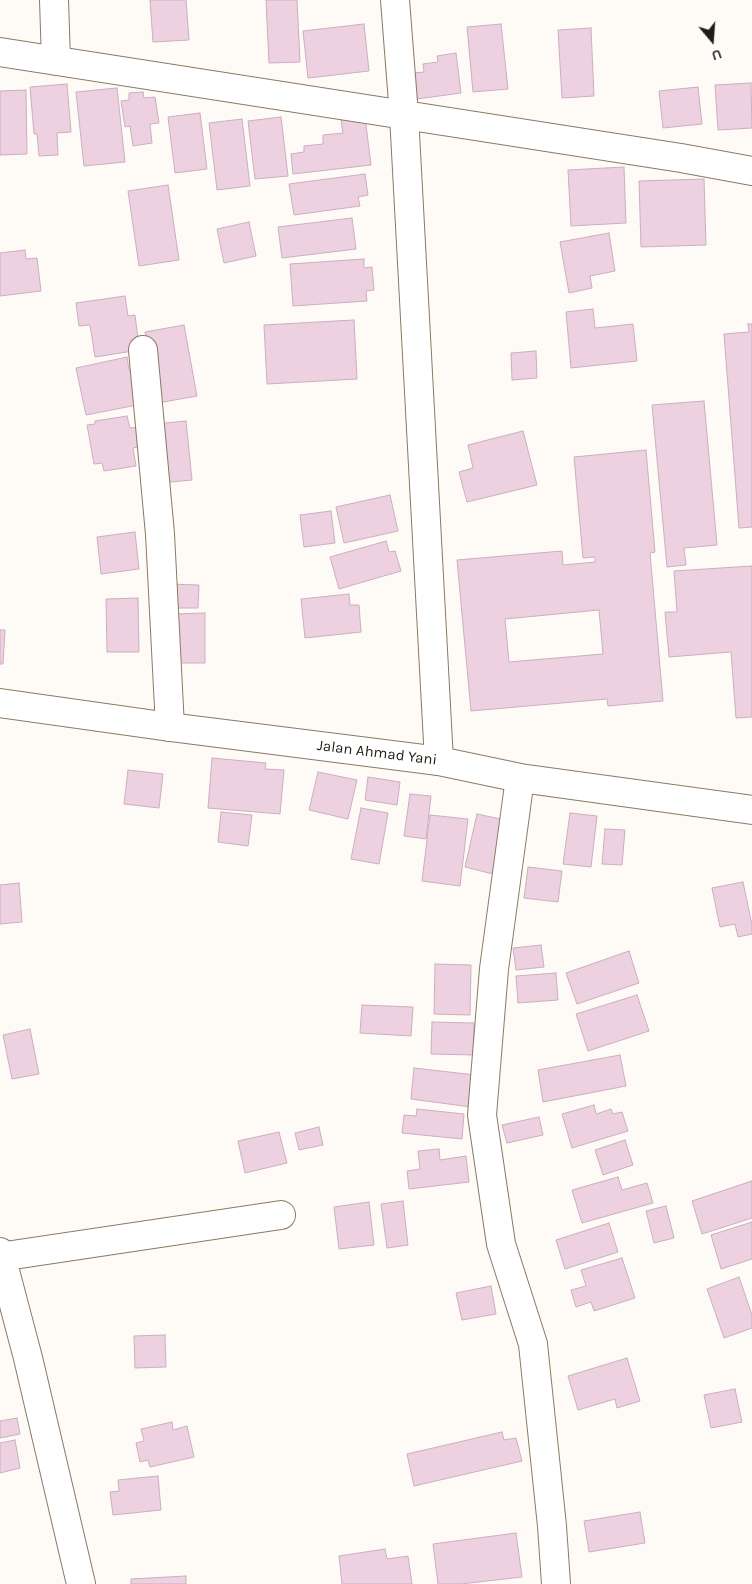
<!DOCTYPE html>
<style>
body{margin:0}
#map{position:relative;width:752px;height:1584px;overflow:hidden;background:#fefaf5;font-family:Karla,sans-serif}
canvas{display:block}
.north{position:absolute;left:687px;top:15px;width:50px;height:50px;-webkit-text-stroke:4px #fff;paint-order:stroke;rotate:162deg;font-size:14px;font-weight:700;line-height:20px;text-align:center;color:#221b13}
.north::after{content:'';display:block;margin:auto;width:18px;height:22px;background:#221b13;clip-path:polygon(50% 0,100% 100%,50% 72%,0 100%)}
</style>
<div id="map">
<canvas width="752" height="1584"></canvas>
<div class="north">U</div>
</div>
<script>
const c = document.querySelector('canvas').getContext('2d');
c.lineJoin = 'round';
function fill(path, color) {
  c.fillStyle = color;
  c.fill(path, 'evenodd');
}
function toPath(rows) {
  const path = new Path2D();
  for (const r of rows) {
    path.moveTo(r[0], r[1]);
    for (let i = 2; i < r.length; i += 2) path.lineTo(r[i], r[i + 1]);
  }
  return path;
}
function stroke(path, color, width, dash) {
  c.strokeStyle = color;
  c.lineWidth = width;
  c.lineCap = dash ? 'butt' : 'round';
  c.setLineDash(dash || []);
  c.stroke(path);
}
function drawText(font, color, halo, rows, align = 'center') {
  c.font = font + ' Karla,sans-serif';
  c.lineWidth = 4.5;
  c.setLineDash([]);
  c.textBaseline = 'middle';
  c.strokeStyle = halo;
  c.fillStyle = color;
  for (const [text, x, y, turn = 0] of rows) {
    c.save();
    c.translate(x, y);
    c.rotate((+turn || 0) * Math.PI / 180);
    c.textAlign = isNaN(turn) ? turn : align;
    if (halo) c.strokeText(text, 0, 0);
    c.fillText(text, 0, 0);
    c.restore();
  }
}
const building = toPath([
 [150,0,186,0,189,40,153,42,150,0],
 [266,0,297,0,300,62,269,63,266,0],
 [364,24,369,71,308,78,303,31,364,24],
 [501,24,508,89,473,92,467,27,501,24],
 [591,28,594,96,562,98,558,30,591,28],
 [456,53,461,93,417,99,413,73,424,72,423,64,438,62,437,56,456,53],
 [751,83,752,128,718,130,715,85,751,83],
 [67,84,71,132,57,133,58,155,39,156,37,134,34,134,30,87,67,84],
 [698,87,702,124,663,128,659,91,698,87],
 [117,88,125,162,84,166,76,92,117,88],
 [26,90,27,154,0,155,0,91,26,90],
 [143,92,144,98,155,97,159,123,150,124,152,143,133,146,130,126,125,127,121,101,129,100,129,93,143,92],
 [200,113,207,169,175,173,168,117,200,113],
 [281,117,288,176,255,179,248,121,281,117],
 [365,117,371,165,293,174,291,154,304,152,304,146,323,144,323,135,343,133,341,120,365,117],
 [242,119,250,186,217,190,209,123,242,119],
 [624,167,626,223,571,226,568,170,624,167],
 [365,174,368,195,358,197,360,206,294,215,289,184,365,174],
 [704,179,706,245,641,247,639,181,704,179],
 [168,185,179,260,139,266,128,191,168,185],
 [352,218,356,249,282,258,278,227,352,218],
 [249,222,256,256,224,263,217,229,249,222],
 [609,233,615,271,590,276,592,288,569,293,560,242,609,233],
 [25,250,26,259,37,258,41,291,0,296,0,253,25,250],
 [364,259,364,268,372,267,374,290,366,291,367,301,293,306,290,264,364,259],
 [125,296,128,316,135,315,138,339,131,340,133,351,95,357,90,325,79,326,76,303,125,296],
 [593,309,595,328,633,324,637,361,571,368,566,312,593,309],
 [354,320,357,379,267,384,264,325,354,320],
 [748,324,752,324,752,527,739,528,724,334,749,332,748,324],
 [184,325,197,396,158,403,145,332,184,325],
 [536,351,537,378,512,380,511,353,536,351],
 [127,357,129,370,135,369,137,405,86,415,76,368,127,357],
 [704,401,717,545,684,548,686,565,667,567,652,405,704,401],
 [127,416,130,428,139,427,143,446,133,448,136,466,104,471,102,463,94,464,87,425,95,424,95,421,127,416],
 [186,421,192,480,161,483,155,424,186,421],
 [523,431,537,485,467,502,459,472,473,468,468,445,523,431],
 [646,450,655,552,650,553,663,701,608,706,607,699,471,711,457,560,562,551,563,565,595,562,595,557,583,558,574,457,646,450],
 [599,610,603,654,509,662,505,619,599,610],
 [390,495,398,531,344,543,336,507,390,495],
 [331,511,335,543,304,547,300,515,331,511],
 [135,532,139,569,101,574,97,537,135,532],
 [386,541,389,552,395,551,401,571,339,589,330,557,386,541],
 [752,566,752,717,736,718,731,652,669,657,665,612,677,612,674,571,752,566],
 [168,584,199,585,198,608,168,608,168,584],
 [349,594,350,605,359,605,361,632,305,638,301,599,349,594],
 [138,598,139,652,107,652,106,599,138,598],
 [205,613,205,663,176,663,175,614,205,613],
 [0,630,5,630,3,664,0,664,0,630],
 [212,758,266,763,265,769,284,770,280,814,208,808,212,758],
 [128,770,163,774,159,808,124,804,128,770],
 [318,772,357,780,348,819,309,810,318,772],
 [368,777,400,782,397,805,365,800,368,777],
 [410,794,431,796,426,839,404,836,410,794],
 [361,808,388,813,379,864,351,859,361,808],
 [221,812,252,815,248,846,218,842,221,812],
 [570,813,597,816,591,867,563,864,570,813],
 [477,814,510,821,497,875,465,867,477,814],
 [430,815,468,819,460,886,422,881,430,815],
 [605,829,625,830,622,865,602,864,605,829],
 [528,867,562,871,558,902,524,898,528,867],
 [743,882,752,925,752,934,738,937,735,924,720,927,712,888,743,882],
 [19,883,22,922,0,924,0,885,19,883],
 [541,945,544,967,516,970,513,948,541,945],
 [629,951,639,983,577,1004,566,973,629,951],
 [435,964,471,965,470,1015,434,1014,435,964],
 [556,973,558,1000,518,1003,516,976,556,973],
 [637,995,649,1031,588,1051,576,1014,637,995],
 [362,1005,413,1007,411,1036,360,1033,362,1005],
 [432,1022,474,1023,473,1055,431,1054,432,1022],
 [30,1029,39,1074,12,1079,3,1035,30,1029],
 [620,1055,626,1086,543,1102,538,1070,620,1055],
 [414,1068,475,1075,471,1107,411,1099,414,1068],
 [594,1105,596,1114,611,1109,613,1114,622,1112,628,1131,572,1148,562,1114,594,1105],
 [417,1109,464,1114,462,1139,402,1133,404,1115,416,1116,417,1109],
 [539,1117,543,1135,507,1143,502,1125,539,1117],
 [319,1127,323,1145,299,1150,295,1133,319,1127],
 [279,1132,287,1163,245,1173,238,1141,279,1132],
 [625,1140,633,1165,603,1175,595,1150,625,1140],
 [439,1149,440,1160,466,1156,469,1182,409,1189,407,1171,420,1169,418,1151,439,1149],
 [618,1177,622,1190,647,1183,653,1203,582,1223,572,1190,618,1177],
 [752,1181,752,1218,702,1234,692,1201,752,1181],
 [403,1201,408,1245,387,1248,381,1204,403,1201],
 [369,1202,374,1245,339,1249,334,1207,369,1202],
 [666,1206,674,1238,654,1243,646,1211,666,1206],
 [752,1222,752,1259,721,1269,711,1235,752,1222],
 [609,1223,618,1252,565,1269,556,1240,609,1223],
 [622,1258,635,1298,594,1311,591,1302,576,1307,571,1290,586,1286,581,1270,622,1258],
 [739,1277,752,1315,752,1328,724,1338,707,1289,739,1277],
 [491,1286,496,1314,462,1320,456,1293,491,1286],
 [165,1335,166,1367,135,1368,134,1336,165,1335],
 [627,1358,640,1401,617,1408,615,1399,578,1410,568,1376,627,1358],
 [735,1389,742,1422,711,1428,704,1395,735,1389],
 [17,1418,20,1434,0,1438,0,1421,17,1418],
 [172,1422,173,1430,187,1426,194,1457,150,1467,148,1460,140,1462,136,1443,144,1441,141,1429,172,1422],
 [502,1432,504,1440,516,1438,522,1461,414,1486,407,1454,502,1432],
 [15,1440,20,1468,0,1473,0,1443,15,1440],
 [158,1476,161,1510,113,1515,110,1492,119,1491,118,1480,158,1476],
 [640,1512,645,1543,589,1552,584,1521,640,1512],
 [516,1533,522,1577,461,1584,438,1584,433,1544,516,1533],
 [385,1549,387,1559,408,1556,412,1584,342,1584,339,1556,385,1549],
 [186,1576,186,1584,131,1584,131,1579,186,1576]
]);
fill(building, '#eed1e1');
stroke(building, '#caafbe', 1);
const minor = toPath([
 [54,0,56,61],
 [395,0,404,115,439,761],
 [0,52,681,158,752,171],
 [143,350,160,534,170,727],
 [520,778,494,969,482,1115,501,1244,533,1344,552,1526,556,1584],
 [0,1252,28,1358,81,1584],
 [0,1257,281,1215]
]);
const trunk = toPath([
 [0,703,170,727,439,761,520,778,752,810]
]);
stroke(minor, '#8b7964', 30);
stroke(trunk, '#8b7964', 30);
stroke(minor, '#fff', 28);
stroke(trunk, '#fff', 28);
drawText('15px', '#221b13', '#fff', [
 ["Jalan Ahmad Yani",377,753,7]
]);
</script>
